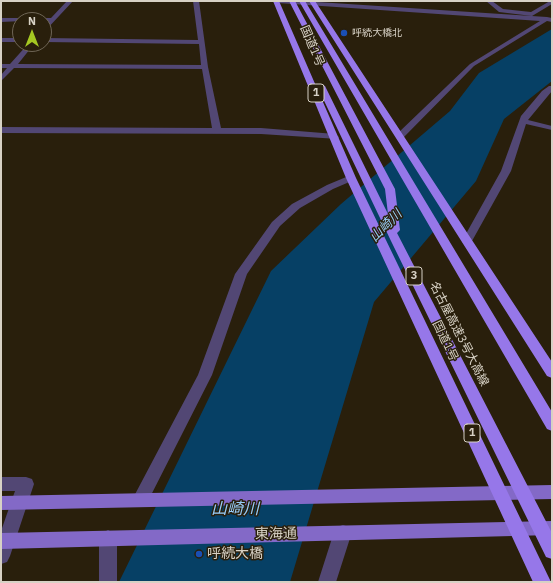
<!DOCTYPE html>
<meta charset="utf-8">
<style>
body{margin:0}
#map{position:relative;width:553px;height:583px;overflow:hidden;background:#291f0c;font-family:"IBM Plex Sans",sans-serif}
canvas{display:block}
.frame{position:absolute;inset:0;border:2px solid #d7d1c5;pointer-events:none}
.north{position:absolute;left:12px;top:12px;width:40px;height:40px;box-sizing:border-box;background:#291f0c;border:1px solid #6f6656;border-radius:50%;rotate:0deg;font-size:11px;font-weight:700;line-height:16px;text-align:center;color:#d7d1c5}
.north::after{content:'';display:block;margin:auto;width:14px;height:18px;background:#a5c822;clip-path:polygon(50% 0,100% 100%,50% 72%,0 100%)}
</style>
<div id="map">
<canvas width="553" height="583"></canvas>
<div class="frame"></div>
<div class="north">N</div>
</div>
<script>
const c = document.querySelector('canvas').getContext('2d');
c.lineJoin = 'round';
function fill(path, color) {
  c.fillStyle = color;
  c.fill(path, 'evenodd');
}
function toPath(rows) {
  const path = new Path2D();
  for (const r of rows) {
    path.moveTo(r[0], r[1]);
    for (let i = 2; i < r.length; i += 2) path.lineTo(r[i], r[i + 1]);
  }
  return path;
}
function stroke(path, color, width, dash) {
  c.strokeStyle = color;
  c.lineWidth = width;
  c.lineCap = dash ? 'butt' : 'round';
  c.setLineDash(dash || []);
  c.stroke(path);
}
function drawText(font, color, halo, rows, align = 'center') {
  c.font = font + ' "IBM Plex Sans","Noto Sans JP",sans-serif';
  c.lineWidth = 3;
  c.setLineDash([]);
  c.textBaseline = 'middle';
  c.strokeStyle = halo;
  c.fillStyle = color;
  for (const [text, x, y, turn = 0] of rows) {
    c.save();
    c.translate(x, y);
    c.rotate((+turn || 0) * Math.PI / 180);
    c.textAlign = isNaN(turn) ? turn : align;
    if (halo) c.strokeText(text, 0, 0);
    c.fillText(text, 0, 0);
    c.restore();
  }
}
fill(toPath([
 [552,29,552,81,504,119,476,181,374,302,290,582,119,582,271,271,341,204,450,111,479,73]
]), '#064065');
fill(toPath([
 [67,1,73,1,46,30,44,31,44,25,47,22,44,22,44,20,1,22,1,18,51,18,67,1],
 [193,1,199,1,208,67,221,128,261,128,335,134,339,137,338,139,261,134,1,133,1,127,212,128,202,69,14,68,1,81,1,75,7,68,1,68,1,64,10,64,28,44,34,44,18,64,201,65,199,44,44,42,44,38,198,40,193,1],
 [275,1,302,1,547,17,552,18,552,22,547,21,474,66,403,138,400,139,397,138,397,134,470,64,540,21,278,3,275,1],
 [486,1,492,1,503,9,531,12,550,1,552,1,552,4,532,16,499,12,486,1],
 [1,38,20,38,20,42,1,42,1,38],
 [549,86,552,86,552,91,528,120,552,126,552,130,526,124,511,171,472,241,471,243,463,243,462,241,501,171,521,116,542,91,549,86],
 [351,175,356,178,354,180,333,189,300,208,280,226,247,274,212,375,146,505,140,507,134,505,132,500,198,375,235,274,272,222,292,204,327,185,351,175],
 [1,477,26,477,32,479,34,484,10,556,7,562,1,564,1,531,15,491,1,491,1,477],
 [343,525,349,527,352,532,336,582,318,582,334,532,337,527,343,525],
 [108,530,114,533,117,538,117,582,99,582,99,538,102,533,108,530]
]), '#524774');
fill(toPath([
 [552,485,552,499,1,510,1,496,552,485],
 [552,521,552,535,1,549,1,533,552,521]
]), '#8369c7');
fill(toPath([
 [273,1,279,1,356,178,551,582,533,582,346,178,273,1],
 [289,1,295,1,395,189,400,230,397,233,552,533,552,559,546,557,391,241,317,86,321,84,325,86,388,214,385,189,289,1],
 [299,1,305,1,552,412,552,431,547,429,299,1],
 [309,1,315,1,552,362,552,378,547,376,309,1]
]), '#9677e9');
for (const [x, y, r, color] of [
 [344,33,4,"#1a4fb4"],
 [199,554,4,"#1a4fb4"]
]) {
  const dot = new Path2D();
  dot.arc(x, y, r, 0, 2 * Math.PI);
  c.fillStyle = color;
  c.fill(dot);
  stroke(dot, '#291f0c', 1.5);
}
drawText('10px', '#d7d1c5', '#291f0c', [
 ["呼続大橋北",352,33]
], 'left');
for (const [x, y, w] of [
 [316,93,16],
 [414,276,16],
 [472,433,16]
]) {
  const box = new Path2D();
  box.roundRect(x - w / 2, y - 9, w, 18, 3);
  c.fillStyle = '#291f0c';
  c.fill(box);
  stroke(box, '#d7d1c5', 1);
}
drawText('bold 11px', '#d7d1c5', null, [
 ["1",316,93],
 ["3",414,276],
 ["1",472,433]
]);
drawText('12px', '#d7d1c5', '#291f0c', [
 ["国道1号",312,46,67],
 ["名古屋高速3号大高線",459,334,63],
 ["国道1号",445,341,64]
]);
drawText('italic 13px', '#98ccf7', '#291f0c', [
 ["山崎川",386,226,-45]
]);
drawText('14px', '#d7d1c5', '#291f0c', [
 ["東海通",276,534,-1]
]);
drawText('14px', '#d7d1c5', '#291f0c', [
 ["呼続大橋",207,554]
], 'left');
drawText('italic 16px', '#98ccf7', '#291f0c', [
 ["山崎川",235,509]
]);
</script>
